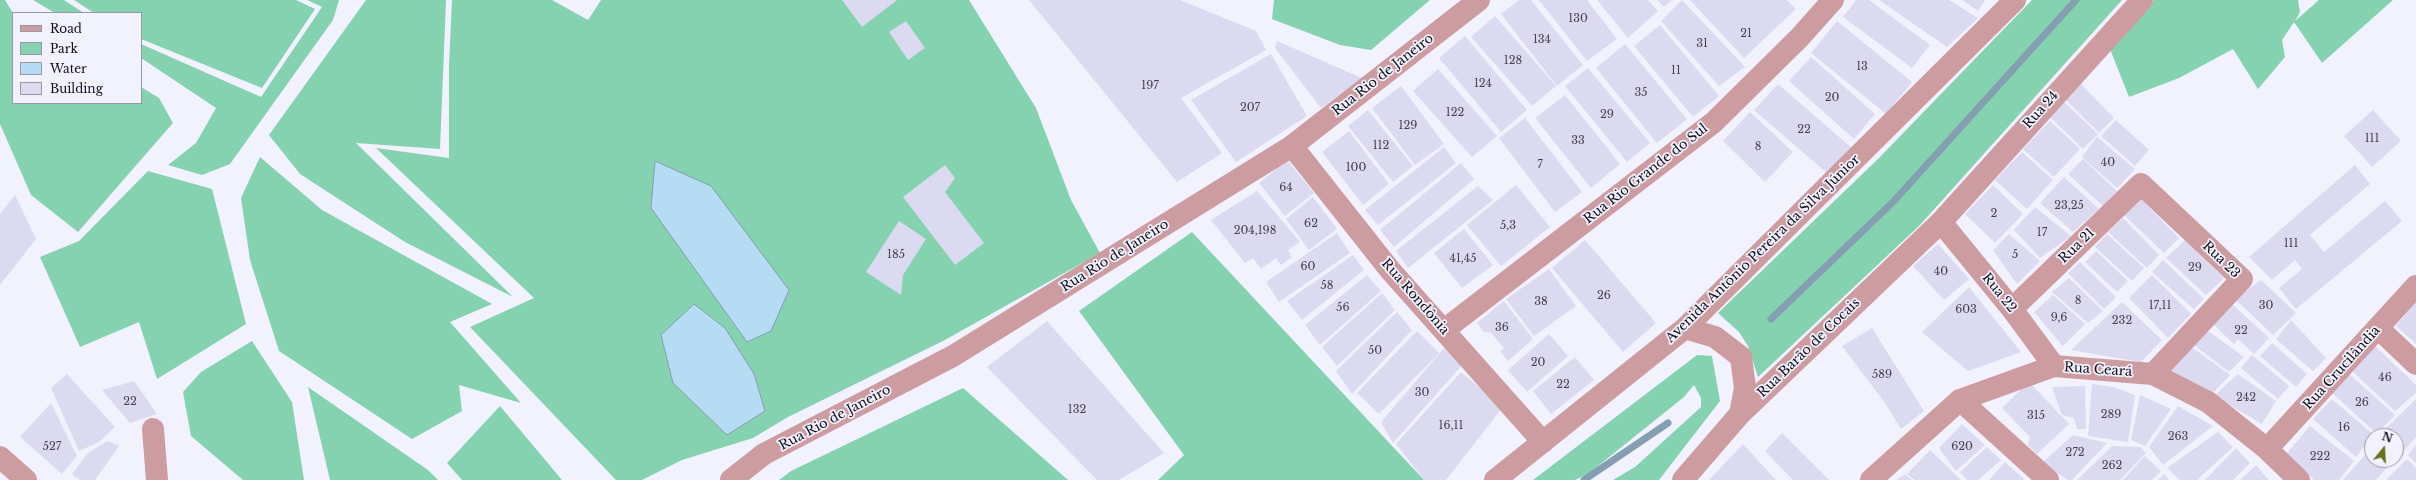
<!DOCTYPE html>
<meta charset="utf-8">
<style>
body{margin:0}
#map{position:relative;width:2416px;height:480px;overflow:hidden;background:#f2f1fe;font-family:"Libre Baskerville",serif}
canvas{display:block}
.legend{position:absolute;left:12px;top:12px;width:130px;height:92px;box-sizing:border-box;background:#f2f1fe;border:1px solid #9897a2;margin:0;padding:5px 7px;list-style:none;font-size:12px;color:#111018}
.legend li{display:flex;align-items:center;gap:8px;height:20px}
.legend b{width:20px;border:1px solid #9897a2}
.north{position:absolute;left:2364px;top:428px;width:40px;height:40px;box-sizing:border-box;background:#f2f1fe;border:1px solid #9897a2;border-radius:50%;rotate:18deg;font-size:11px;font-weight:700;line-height:16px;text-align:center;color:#111018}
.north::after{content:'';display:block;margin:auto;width:14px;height:18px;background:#67711b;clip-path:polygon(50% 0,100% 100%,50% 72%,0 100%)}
</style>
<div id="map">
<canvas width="2416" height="480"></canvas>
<ul class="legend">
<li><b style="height:5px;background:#cd9ca1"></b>Road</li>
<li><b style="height:11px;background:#84d2b0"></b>Park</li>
<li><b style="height:11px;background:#b6dcf3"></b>Water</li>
<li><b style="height:11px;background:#dcdaf0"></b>Building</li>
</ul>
<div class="north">N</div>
</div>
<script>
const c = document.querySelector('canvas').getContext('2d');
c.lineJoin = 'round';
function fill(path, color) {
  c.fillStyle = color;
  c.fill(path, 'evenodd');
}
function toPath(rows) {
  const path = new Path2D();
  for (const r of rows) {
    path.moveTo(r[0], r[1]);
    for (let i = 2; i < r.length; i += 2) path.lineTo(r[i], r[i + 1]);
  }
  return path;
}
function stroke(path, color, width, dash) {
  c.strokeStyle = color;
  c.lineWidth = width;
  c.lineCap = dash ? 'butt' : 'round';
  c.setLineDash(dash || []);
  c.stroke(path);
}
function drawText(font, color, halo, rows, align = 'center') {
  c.font = font + ' "Libre Baskerville",serif';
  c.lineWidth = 3.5;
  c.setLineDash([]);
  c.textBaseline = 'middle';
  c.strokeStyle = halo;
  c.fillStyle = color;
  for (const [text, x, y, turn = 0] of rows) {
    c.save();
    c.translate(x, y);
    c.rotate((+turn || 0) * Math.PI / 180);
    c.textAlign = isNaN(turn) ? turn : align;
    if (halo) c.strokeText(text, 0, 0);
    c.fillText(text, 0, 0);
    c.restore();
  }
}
fill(toPath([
 [0,0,5,0,13,13,13,103,141,103,141,87,159,98,173,123,78,232,31,195,0,124],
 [33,0,64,0,84,13,55,13],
 [74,0,296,0,315,9,262,88,141,39,141,13,94,13],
 [307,0,339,0,333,20,230,164,202,175,168,165,196,143,216,108,141,58,141,44,261,97,322,7],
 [366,0,446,0,440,149,356,143,513,297,405,242,300,174,269,135],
 [452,0,552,0,588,20,601,0,969,0,1036,108,1071,200,1100,253,943,341,788,417,753,438,682,460,642,480,616,480,470,327,534,298,376,148,449,158,449,66],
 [1274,0,1430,0,1371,50,1340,45,1272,19],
 [2032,0,2122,0,1920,225,1758,377,1748,346,1739,332,1718,313,1879,158],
 [2154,0,2298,0,2300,12,2295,21,2319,0,2393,0,2322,63,2294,22,2282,40,2285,57,2258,89,2233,49,2179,78,2129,97,2110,49],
 [260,157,322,210,492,304,450,322,521,403,459,385,462,411,412,439,279,351,250,260,241,198],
 [148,171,212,189,246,324,157,379,139,322,80,347,40,257,79,241],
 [1192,232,1424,480,1158,480,1184,455,1079,311],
 [252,341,292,402,304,480,243,480,191,436,183,392,201,372],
 [1697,355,1712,356,1720,401,1659,480,1613,480,1635,467,1701,407,1701,398,1694,385,1684,397,1588,474,1575,480,1533,480],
 [308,387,428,470,438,480,330,480],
 [963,388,1068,480,779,480,791,471],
 [500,406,562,480,462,480,447,463]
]), '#84d2b0');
const water = toPath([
 [655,161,711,186,789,290,771,331,747,342,651,208,655,161],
 [694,304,725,328,754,374,765,411,727,435,673,383,661,335,694,304]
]);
fill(water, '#b6dcf3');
stroke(water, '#849fb1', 1);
stroke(toPath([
 [1771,319,1893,202,2076,0],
 [1584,480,1668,423]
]), '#849fb1', 7);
fill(toPath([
 [842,0,897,0,862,27],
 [1029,0,1180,0,1256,31,1266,50,1181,98,1222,153,1177,182],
 [1519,0,1531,0,1583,65,1557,86,1501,14],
 [1539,0,1587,0,1617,39,1587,61],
 [1597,0,1648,0,1658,11,1628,38],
 [1657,0,1672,0,1664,7],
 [1682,0,1745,67,1719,86,1661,21],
 [1690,0,1787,0,1796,9,1744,58],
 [1856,0,1869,0,1930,45,1912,68,1843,17],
 [1879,0,1949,0,1978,18,1947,47],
 [1962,0,1985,0,1978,11],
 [1495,16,1556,86,1532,106,1471,37],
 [906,21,925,48,908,60,889,32],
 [1837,21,1912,82,1886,114,1811,53],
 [1660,25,1719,96,1693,117,1634,46],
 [1465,36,1527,110,1501,132,1439,58],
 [1277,41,1362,78,1321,108,1275,48],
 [1625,44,1687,119,1657,143,1596,68],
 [1271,54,1307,116,1236,162,1191,100],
 [1811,57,1875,114,1854,139,1789,81],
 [1588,68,1650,143,1627,162,1565,86],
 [1438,69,1497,136,1472,157,1413,91],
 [2080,83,2114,118,2099,133,2064,98],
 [1778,84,1853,149,1828,174,1754,110],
 [1401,86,1444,144,1415,165,1372,108],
 [1565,95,1620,164,1591,188,1535,118],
 [2063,101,2098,134,2083,149,2049,116],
 [1368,110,1413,166,1393,182,1348,126],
 [2373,110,2401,141,2372,167,2344,136],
 [1750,112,1793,152,1765,182,1723,141],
 [1525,118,1582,192,1555,212,1499,138],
 [2116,120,2149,150,2135,166,2101,136],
 [2050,121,2080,149,2054,177,2023,149],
 [1349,131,1389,184,1363,205,1322,152],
 [2097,137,2135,169,2117,188,2082,157],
 [1444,147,1456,163,1378,225,1365,210],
 [2022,152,2053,180,2027,209,1995,180],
 [2083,159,2117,191,2103,206,2068,174],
 [1287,160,1314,193,1285,216,1259,183],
 [1461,163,1474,179,1394,247,1380,230],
 [945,165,955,178,945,192,984,243,955,265,903,197],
 [2355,165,2370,184,2310,235,2324,252,2385,201,2402,221,2296,309,2279,288,2302,269,2295,260,2272,280,2249,257],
 [2064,177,2099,209,2073,232,2040,203],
 [1516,185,1550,227,1501,266,1467,225],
 [1993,185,2023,214,1995,243,1965,214],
 [1478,186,1493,200,1408,268,1396,251],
 [1257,191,1300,242,1288,250,1292,257,1281,265,1276,258,1261,269,1253,258,1245,263,1211,220],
 [15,195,36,239,0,285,0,214],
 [1313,197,1337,229,1309,250,1286,219],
 [2139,197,2179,238,2164,253,2122,213],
 [2035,207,2071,236,2040,258,2014,230],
 [2123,218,2159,255,2147,268,2108,232],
 [899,221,926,239,903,275,901,295,866,272],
 [1464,229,1493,265,1462,288,1434,253],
 [1337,233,1350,253,1279,302,1266,282],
 [2009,234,2040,261,2017,284,1993,250],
 [2107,234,2144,268,2132,281,2095,247],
 [1585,240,1656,323,1623,352,1552,268],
 [2185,240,2224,278,2206,295,2166,258],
 [1938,244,1969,279,1944,300,1913,266],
 [2096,251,2128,281,2117,292,2085,262],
 [1353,255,1364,270,1302,320,1287,301],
 [2163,260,2204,299,2194,309,2152,272],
 [2080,262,2116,297,2104,309,2068,273],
 [1549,269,1576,306,1534,336,1506,299],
 [1367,275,1381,291,1320,345,1305,325],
 [2152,275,2191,314,2168,338,2129,298],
 [2069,278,2103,311,2088,323,2052,292],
 [2261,280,2296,313,2273,335,2235,299],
 [1969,287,2021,352,1968,371,1922,332],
 [1382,293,1395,310,1337,366,1322,347],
 [2053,295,2085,324,2063,346,2034,312],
 [1504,301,1533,339,1508,361,1500,351,1504,348,1490,332,1484,332,1477,323],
 [2122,302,2162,340,2141,362,2071,350],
 [2416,302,2416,344,2396,326],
 [2232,304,2269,338,2254,354,2238,339,2234,344,2213,324],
 [1397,312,1412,330,1352,394,1336,371],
 [2291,320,2326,358,2313,371,2276,339],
 [1047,321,1164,453,1119,480,1097,480,987,367],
 [1872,328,1924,411,1901,429,1885,403,1842,346],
 [2207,330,2244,357,2229,372,2194,345],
 [1417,331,1439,353,1379,414,1357,393],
 [1549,334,1568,356,1527,392,1508,370],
 [2272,343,2307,374,2296,387,2260,356],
 [2374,345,2416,385,2416,393,2395,411,2353,372],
 [2190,346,2230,375,2212,394,2168,370],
 [1445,347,1464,363,1393,443,1381,422],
 [2252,355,2289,386,2278,399,2241,368],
 [1575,357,1594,380,1551,414,1533,391],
 [1461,372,1503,407,1446,480,1424,480,1396,444],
 [2347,372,2395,415,2377,434,2330,391],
 [67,374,115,427,99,442,79,451,51,388],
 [2238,374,2276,401,2262,424,2214,396],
 [134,381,157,414,130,423,102,390],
 [2029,382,2069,424,2037,454,2028,445,2030,437,2002,408],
 [2092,384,2113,387,2135,395,2128,442,2088,436],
 [2085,386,2086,429,2077,429,2074,418,2062,415,2052,387],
 [2140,395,2171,409,2145,446,2131,440],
 [2332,399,2375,436,2372,436,2356,457,2313,419],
 [2416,399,2416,437,2402,453,2396,447,2396,436,2386,436,2382,432],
 [51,403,77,456,62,474,20,437],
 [2178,406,2213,426,2163,465,2149,447],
 [1962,424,1985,445,1956,471,1939,448],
 [2310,426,2354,461,2339,480,2314,480,2287,453],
 [2218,432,2233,447,2197,480,2180,480,2167,468],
 [1782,433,1829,480,1793,480,1765,451],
 [2073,435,2107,443,2072,480,2068,480,2042,463],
 [108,441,119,446,95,480,80,480,72,474,88,453],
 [1743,444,1776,480,1709,480],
 [2416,445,2416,463,2408,455],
 [2112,446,2140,447,2146,453,2120,480,2077,480],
 [1987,447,2001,460,1978,480,1967,480,1960,472],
 [2372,447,2372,460,2394,460,2376,480,2343,480],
 [2236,448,2250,463,2233,480,2205,480],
 [1930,450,1961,480,1915,480,1907,474],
 [2145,456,2161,471,2152,480,2123,480],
 [2407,459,2416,468,2416,480,2386,480],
 [2005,462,2024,479,2023,480,1989,480],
 [2256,465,2269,480,2240,480],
 [1905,474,1912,480,1896,480],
 [2164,474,2169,480,2158,480]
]), '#dcdaf0');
stroke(toPath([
 [1292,146,1390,270,1543,442],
 [1941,222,2012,309,2054,366],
 [2012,309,2141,184,2242,279,2153,374],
 [2378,328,2416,364],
 [1444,330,1714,122,1800,37,1833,0],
 [1960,400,2048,480],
 [153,429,157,480],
 [2267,449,2416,286]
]), '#cd9ca1', 22);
stroke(toPath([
 [1685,328,1715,337,1741,357,1745,388,1740,414],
 [0,457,26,480],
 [731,480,764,454,953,356,1292,146,1479,0],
 [1495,480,1685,328,2015,0],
 [1683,480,1740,414,1941,222,2142,0],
 [1871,480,1960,400,2054,366,2153,374,2208,402,2267,449,2299,480]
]), '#cd9ca1', 22);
drawText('11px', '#44424e', null, [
 ["130",1578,19],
 ["21",1746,34],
 ["134",1542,40],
 ["31",1702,44],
 ["128",1513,61],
 ["13",1862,67],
 ["11",1676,71],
 ["124",1483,84],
 ["197",1150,86],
 ["35",1641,93],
 ["20",1832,98],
 ["207",1250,108],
 ["122",1455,113],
 ["29",1607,115],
 ["129",1408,126],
 ["22",1804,130],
 ["111",2372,139],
 ["33",1578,141],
 ["112",1381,146],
 ["8",1758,147],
 ["40",2108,163],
 ["7",1540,165],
 ["100",1356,168],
 ["64",1286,188],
 ["23,25",2069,206],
 ["2",1994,214],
 ["62",1311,224],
 ["5,3",1508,226],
 ["204,198",1255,231],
 ["17",2042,233],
 ["111",2291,244],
 ["185",896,255],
 ["5",2015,255],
 ["41,45",1463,259],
 ["60",1308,267],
 ["29",2195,268],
 ["40",1941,272],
 ["58",1327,286],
 ["26",1604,296],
 ["8",2078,301],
 ["38",1541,302],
 ["17,11",2160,306],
 ["30",2266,306],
 ["56",1343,308],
 ["603",1966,310],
 ["9,6",2059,318],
 ["232",2122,321],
 ["36",1502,328],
 ["22",2241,331],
 ["50",1375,351],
 ["20",1538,363],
 ["589",1882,375],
 ["46",2385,378],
 ["22",1563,385],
 ["30",1422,393],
 ["242",2246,398],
 ["22",130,402],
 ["26",2362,403],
 ["132",1077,410],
 ["289",2111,415],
 ["315",2036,416],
 ["16,11",1451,426],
 ["16",2344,428],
 ["263",2178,437],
 ["527",52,447],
 ["620",1962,447],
 ["272",2075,453],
 ["222",2320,457],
 ["262",2112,466]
]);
drawText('13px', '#111018', '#f2f1fe', [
 ["Rua Rio de Janeiro",1383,75,-38],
 ["Rua 24",2041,110,-48],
 ["Rua Rio Grande do Sul",1646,174,-38],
 ["Rua 21",2077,246,-44],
 ["Avenida Antônio Pereira da Silva Júnior",1763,249,-44],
 ["Rua Rio de Janeiro",1115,256,-32],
 ["Rua 23",2221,260,44],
 ["Rua 22",1999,293,51],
 ["Rua Rondônia",1415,297,49],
 ["Rua Barão de Cocais",1809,348,-44],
 ["Rua Crucilândia",2342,368,-48],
 ["Rua Ceará",2098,370,4],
 ["Rua Rio de Janeiro",835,418,-28]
]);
</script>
